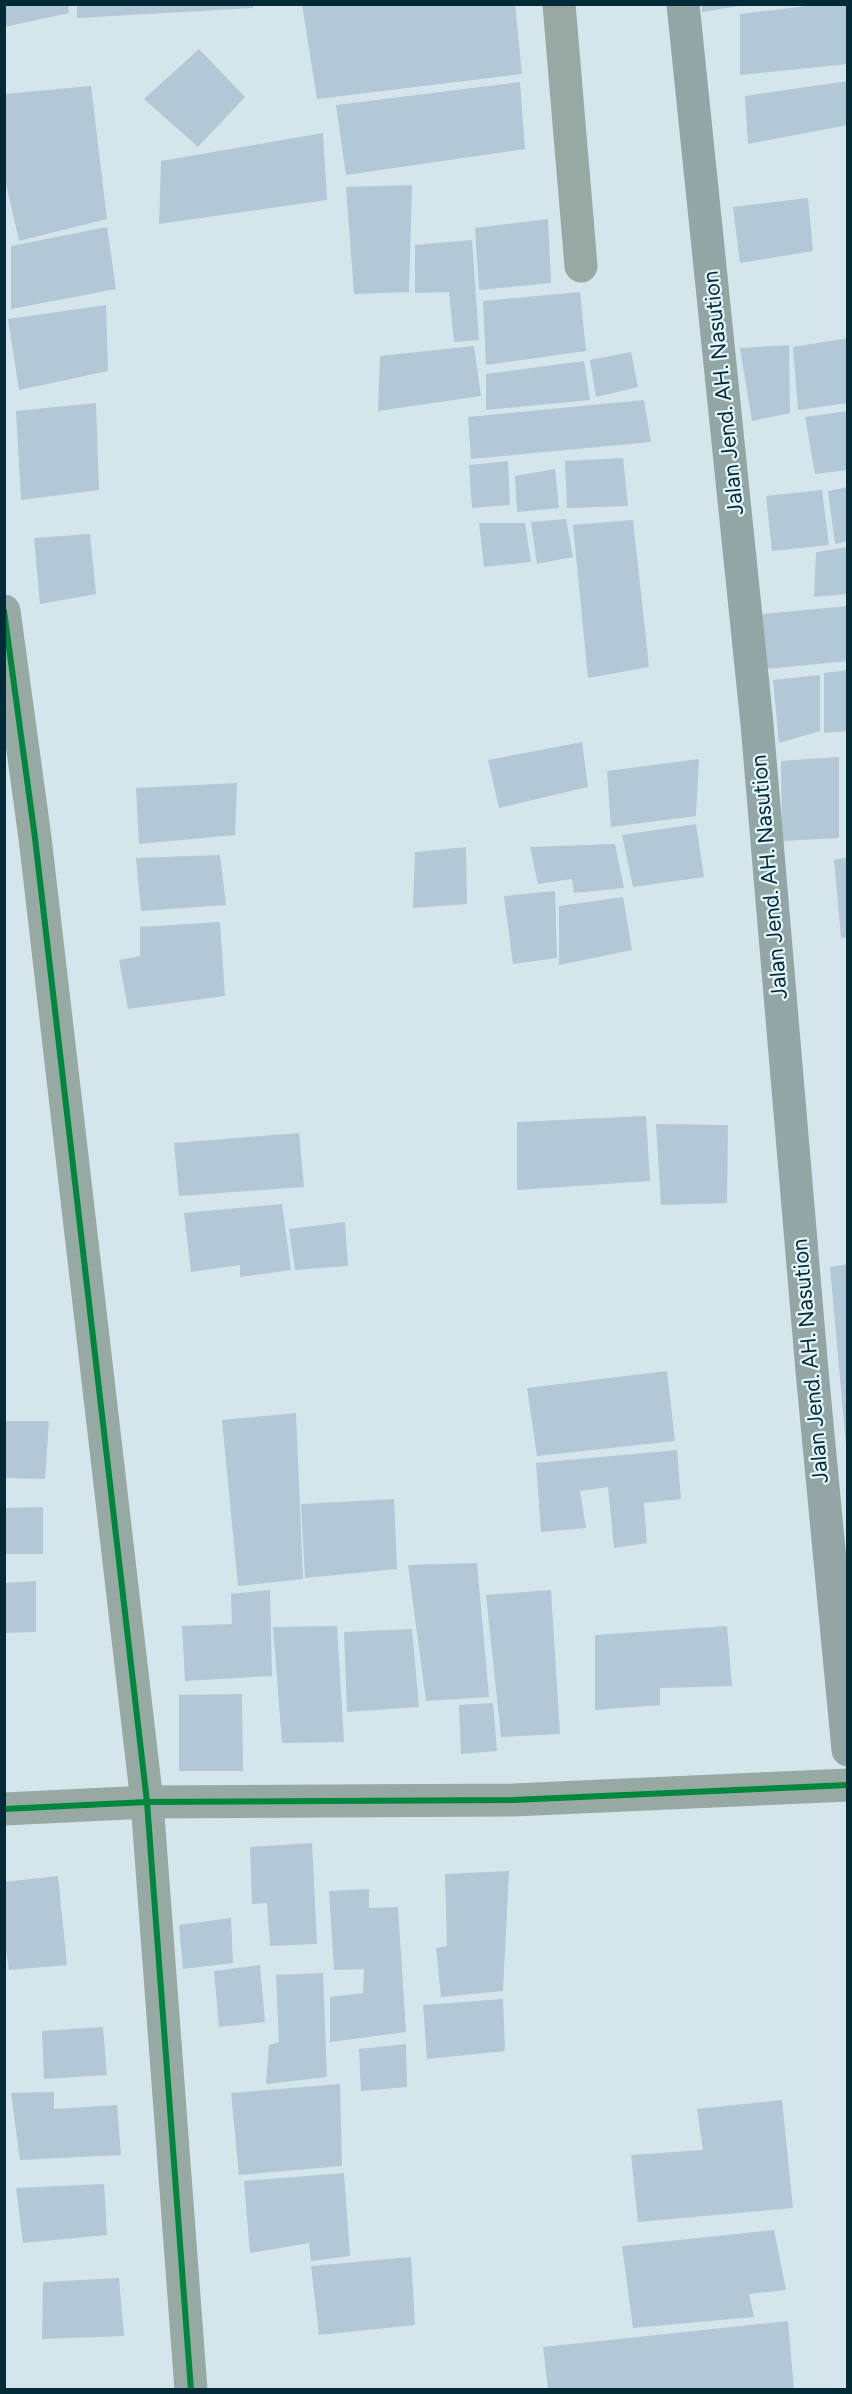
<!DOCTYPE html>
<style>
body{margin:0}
#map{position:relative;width:852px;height:2394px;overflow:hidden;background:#d4e6ec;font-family:Figtree,sans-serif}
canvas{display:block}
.frame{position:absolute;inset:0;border:6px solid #032b37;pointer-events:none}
</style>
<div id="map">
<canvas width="852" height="2394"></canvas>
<div class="frame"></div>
</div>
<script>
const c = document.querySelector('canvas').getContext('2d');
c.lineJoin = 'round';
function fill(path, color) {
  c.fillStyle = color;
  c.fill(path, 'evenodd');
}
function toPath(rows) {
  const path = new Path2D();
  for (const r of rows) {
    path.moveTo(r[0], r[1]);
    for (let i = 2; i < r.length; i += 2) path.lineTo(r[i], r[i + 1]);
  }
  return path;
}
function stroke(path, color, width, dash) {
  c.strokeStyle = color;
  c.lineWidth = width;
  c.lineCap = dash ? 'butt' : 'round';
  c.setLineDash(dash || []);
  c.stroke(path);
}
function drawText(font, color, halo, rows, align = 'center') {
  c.font = font + ' Figtree,sans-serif';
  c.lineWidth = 4.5;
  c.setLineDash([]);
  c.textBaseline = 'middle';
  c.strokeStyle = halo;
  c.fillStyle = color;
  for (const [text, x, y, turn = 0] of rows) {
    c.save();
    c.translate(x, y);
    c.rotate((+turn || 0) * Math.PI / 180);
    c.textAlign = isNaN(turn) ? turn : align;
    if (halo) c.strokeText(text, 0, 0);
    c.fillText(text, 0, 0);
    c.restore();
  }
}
fill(toPath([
 [4,4,68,4,69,13,4,27],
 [77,4,253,4,253,8,77,18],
 [302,4,515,4,522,74,317,99],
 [702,4,739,4,739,6,702,12],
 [824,4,846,4,848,64,740,75,740,14],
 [199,49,245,97,198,147,144,99],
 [848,81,848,125,748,144,745,96],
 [520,82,525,149,346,175,336,105],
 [91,86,107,219,19,241,4,175,4,94],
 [323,133,327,200,159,224,161,161],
 [412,185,409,292,354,294,346,187],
 [808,198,813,251,740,263,733,207],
 [548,219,551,283,479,290,475,228],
 [107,227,116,289,11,309,11,246],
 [472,240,479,340,454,342,449,292,415,293,415,245],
 [580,292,586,351,486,365,483,301],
 [106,305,108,371,19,390,8,319],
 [848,338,848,403,798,410,793,347],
 [789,345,790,413,752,421,740,348],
 [474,346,481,396,378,411,380,356],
 [631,352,638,387,596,397,590,360],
 [584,361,590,400,486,410,486,374],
 [644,400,651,442,471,459,468,417],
 [96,403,99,490,21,500,16,411],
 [848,411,848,470,815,474,805,417],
 [623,458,628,506,567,508,565,461],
 [508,461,510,505,472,508,469,465],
 [555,469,559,508,517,512,515,476],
 [848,487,848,541,835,544,828,491],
 [822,490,829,545,772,551,766,496],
 [566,519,573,557,537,564,531,522],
 [633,520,649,667,588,678,573,525],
 [479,523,525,523,531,562,484,567],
 [90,534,96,594,40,604,34,538],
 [848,547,848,594,814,597,816,552],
 [848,606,848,661,766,669,762,614],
 [848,670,848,731,824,733,824,673],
 [820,675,820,731,779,743,773,680],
 [582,742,588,787,499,808,488,760],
 [839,757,839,838,782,841,781,761],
 [699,759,696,816,611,827,607,771],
 [237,783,235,835,139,844,136,788],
 [696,824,704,877,633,887,622,835],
 [615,844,624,888,574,893,572,879,538,884,530,847],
 [466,847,467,904,413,908,415,852],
 [220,855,226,905,141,911,136,858],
 [848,857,848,937,841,938,834,860],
 [555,891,557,958,513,964,504,896],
 [623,897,632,950,559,965,559,906],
 [220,922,225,996,128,1009,119,960,140,956,140,927],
 [646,1116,650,1181,517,1190,517,1122],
 [656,1124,728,1125,727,1203,661,1205],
 [299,1133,304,1187,179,1196,174,1143],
 [282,1204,291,1270,240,1277,240,1265,191,1272,184,1213],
 [345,1222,348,1266,295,1270,289,1229],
 [848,1264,848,1444,846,1445,830,1267],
 [667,1371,675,1441,537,1456,527,1388],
 [296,1413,303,1579,238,1586,222,1420],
 [4,1421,49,1421,45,1479,4,1478],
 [677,1450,681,1499,644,1503,647,1543,614,1548,608,1487,580,1491,586,1528,541,1532,536,1463],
 [394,1499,397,1569,305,1578,301,1504],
 [43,1507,43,1554,4,1554,4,1508],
 [477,1563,489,1697,426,1701,408,1565],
 [36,1581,36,1632,4,1633,4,1583],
 [270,1590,272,1676,185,1681,182,1626,232,1624,231,1594],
 [551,1590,560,1734,501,1737,486,1595],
 [337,1626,344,1742,282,1743,273,1627],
 [727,1626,732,1686,660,1688,660,1705,595,1710,595,1635],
 [412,1629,419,1707,347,1712,344,1632],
 [242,1694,243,1771,179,1771,179,1695],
 [493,1703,497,1751,461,1754,459,1705],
 [312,1843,317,1944,270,1946,267,1903,252,1904,250,1847],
 [509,1871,503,1991,441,1997,436,1948,447,1946,445,1874],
 [58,1876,67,1965,9,1970,4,1938,4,1882],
 [369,1889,369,1908,398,1907,406,2032,330,2042,330,1997,363,1993,364,1969,334,1970,329,1891],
 [231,1918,233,1963,183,1969,179,1925],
 [260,1965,265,2022,219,2027,214,1971],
 [323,1973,327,2077,266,2084,269,2045,279,2042,276,1975],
 [503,1999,505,2051,427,2059,423,2005],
 [103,2027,107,2075,44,2079,42,2031],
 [406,2044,407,2087,361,2091,359,2049],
 [340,2084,342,2166,239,2175,231,2093],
 [54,2092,54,2109,117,2105,121,2155,20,2160,11,2093],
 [782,2100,793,2208,638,2222,631,2155,703,2150,697,2109],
 [344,2173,350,2256,311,2261,309,2243,250,2253,244,2181],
 [104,2184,107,2235,23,2243,16,2188],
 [774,2230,786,2290,749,2294,754,2317,633,2328,622,2246],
 [411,2257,415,2325,319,2335,311,2266],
 [119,2278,124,2336,42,2339,43,2282],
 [788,2321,794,2390,548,2390,543,2347]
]), '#b2c8d6');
stroke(toPath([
 [559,4,581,266],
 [4,611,35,838,147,1802,191,2390],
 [4,1809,147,1802,513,1800,848,1785]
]), '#98a9a3', 33);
stroke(toPath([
 [683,4,757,724,812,1371,848,1750]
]), '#93a6a3', 33);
stroke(toPath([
 [4,611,35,838,147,1802,191,2390],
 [4,1809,147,1802,513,1800,848,1785]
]), '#00873e', 6);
drawText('22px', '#032b37', '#e4f5fb', [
 ["Jalan Jend. AH. Nasution",724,393,-96],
 ["Jalan Jend. AH. Nasution",770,877,-95],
 ["Jalan Jend. AH. Nasution",811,1361,-95]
]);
</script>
